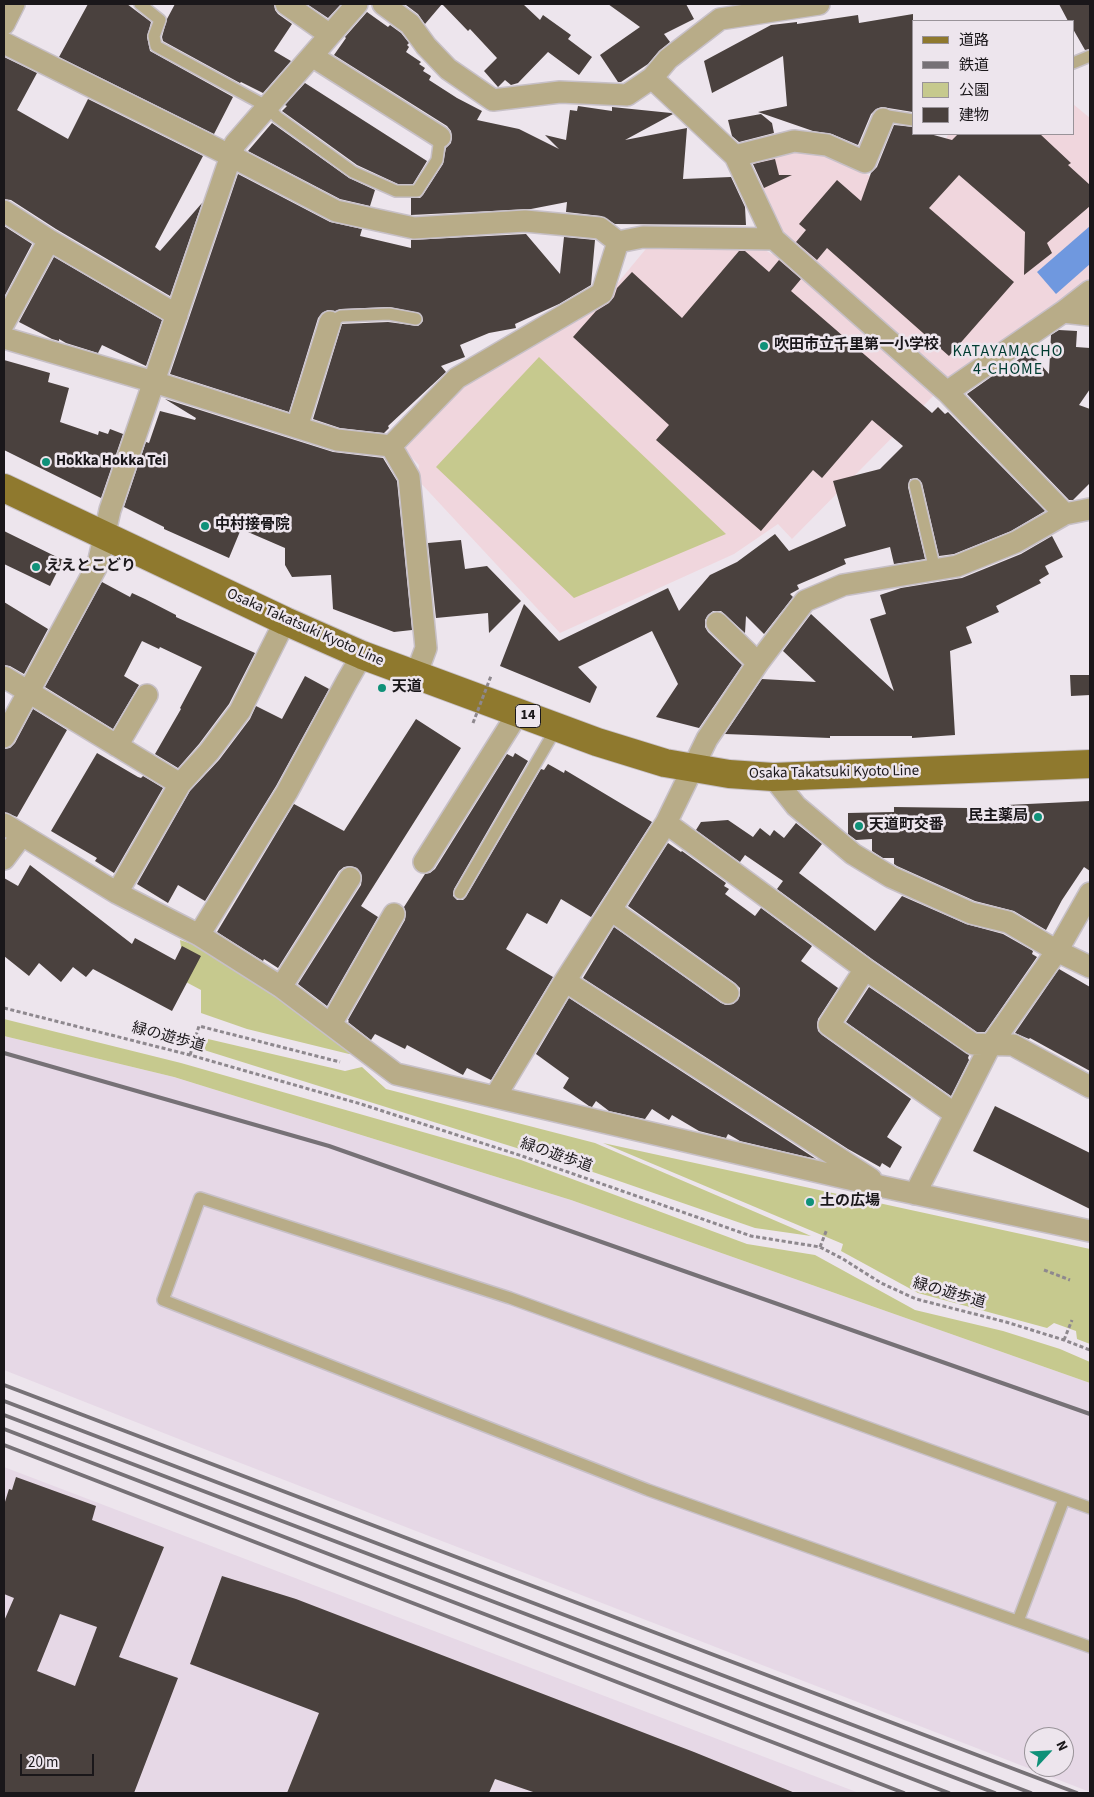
<!DOCTYPE html>
<meta charset="utf-8">
<style>
body{margin:0}
#map{position:relative;width:1094px;height:1797px;overflow:hidden;background:#ede5ed;font-family:"Source Sans 3","Noto Sans JP",sans-serif}
canvas{display:block}
.frame{position:absolute;inset:0;border:5px solid #1a171a;pointer-events:none}
.legend{position:absolute;left:912px;top:20px;width:162px;height:115px;box-sizing:border-box;background:#ede5ed;border:1px solid #999399;margin:0;padding:6px 9px;list-style:none;font-size:15px;color:#1a171a}
.legend li{display:flex;align-items:center;gap:10px;height:25px}
.legend b{width:25px;border:1px solid #999399}
.north{position:absolute;left:1024px;top:1727px;width:50px;height:50px;box-sizing:border-box;background:#ede5ed;border:1px solid #999399;border-radius:50%;rotate:65deg;font-size:14px;font-weight:700;line-height:20px;text-align:center;color:#1a171a}
.north::after{content:'';display:block;margin:auto;width:18px;height:22px;background:#0f9179;clip-path:polygon(50% 0,100% 100%,50% 72%,0 100%)}
.scale{position:absolute;left:20px;top:1754px;width:74px;height:22px;box-sizing:border-box;border:2px solid #1a171a;border-top:0;padding-left:6px;font-size:15px;line-height:18px;white-space:nowrap;color:#1a171a;-webkit-text-stroke:4px #ede5ed;paint-order:stroke}
</style>
<div id="map">
<canvas width="1094" height="1797"></canvas>
<div class="frame"></div>
<ul class="legend">
<li><b style="height:6px;background:#8f792e"></b>道路</li>
<li><b style="height:6px;background:#767176"></b>鉄道</li>
<li><b style="height:14px;background:#c6c98e"></b>公園</li>
<li><b style="height:14px;background:#4a413e"></b>建物</li>
</ul>
<div class="north">N</div>
<div class="scale">20 m</div>
</div>
<script>
const c = document.querySelector('canvas').getContext('2d');
c.lineJoin = 'round';
function fill(path, color) {
  c.fillStyle = color;
  c.fill(path, 'evenodd');
}
function toPath(rows) {
  const path = new Path2D();
  for (const r of rows) {
    path.moveTo(r[0], r[1]);
    for (let i = 2; i < r.length; i += 2) path.lineTo(r[i], r[i + 1]);
  }
  return path;
}
function stroke(path, color, width, dash) {
  c.strokeStyle = color;
  c.lineWidth = width;
  c.lineCap = dash ? 'butt' : 'round';
  c.setLineDash(dash || []);
  c.stroke(path);
}
function drawText(font, color, halo, rows, align = 'center') {
  c.font = font + ' "Source Sans 3","Noto Sans JP",sans-serif';
  c.lineWidth = 5;
  c.setLineDash([]);
  c.textBaseline = 'middle';
  c.strokeStyle = halo;
  c.fillStyle = color;
  for (const [text, x, y, turn = 0] of rows) {
    c.save();
    c.translate(x, y);
    c.rotate((+turn || 0) * Math.PI / 180);
    c.textAlign = isNaN(turn) ? turn : align;
    if (halo) c.strokeText(text, 0, 0);
    c.fillText(text, 0, 0);
    c.restore();
  }
}
fill(toPath([
 [4,1036,174,1077,571,1200,1090,1383,1090,1792,194,1445,4,1370],
 [1034,1737,1064,1737,1064,1767,1034,1767],
 [4,1467,859,1793,4,1793]
]), '#e6d8e6');
fill(toPath([
 [1073,104,1090,118,1090,280,1058,308,937,392,792,539,778,524,734,554,560,633,417,479,419,465,402,448,462,384,606,297,650,244,752,243,772,254,785,239,751,159,798,151,825,154,853,166,893,190,937,169,948,134,1073,134]
]), '#f0d6dd');
fill(toPath([
 [539,357,726,534,574,598,436,467],
 [180,940,198,946,276,997,357,1053,349,1054,247,1029,201,1013,201,990,186,982],
 [4,1019,181,1063,521,1160,747,1244,815,1255,915,1310,1003,1331,1060,1349,1090,1362,1090,1383,571,1200,174,1077,4,1036],
 [208,1039,345,1071,362,1067,386,1089,595,1143,811,1236,755,1228,590,1171,204,1050],
 [603,1143,1090,1249,1090,1344,1077,1339,1076,1331,1054,1323,1047,1328,918,1293,841,1251,843,1244]
]), '#c6c98e');
fill(toPath([
 [1090,226,1090,264,1056,294,1037,272]
]), '#6f98df');
fill(toPath([
 [88,4,127,4,151,22,147,37,150,51,233,97,214,134,59,57],
 [175,4,274,4,275,10,278,14,292,24,274,51,291,61,263,93,241,82,240,83,163,41,162,37,167,19],
 [307,4,341,4,328,18],
 [407,4,442,4,425,24,418,14,406,5],
 [442,4,523,4,540,20,543,15,571,35,568,39,592,57,579,75,548,52,518,83,511,85,505,80,498,87,484,71,497,58,470,29,468,31],
 [608,4,686,4,694,19,664,34,670,42,659,51,648,64,621,82,618,82,600,55,640,27],
 [1059,4,1090,4,1090,49,1085,50,1073,29,1073,21,1068,21],
 [367,12,388,27,390,25,401,33,409,43,407,45,409,47,406,52,421,62,419,64,425,68,423,71,431,76,429,80,457,98,482,111,477,120,519,129,559,149,545,135,566,140,570,110,577,111,578,106,612,111,612,107,671,113,673,114,625,140,687,128,683,179,731,177,745,207,746,225,615,224,601,216,566,212,567,202,531,209,411,215,411,198,420,198,423,195,443,164,446,148,451,143,452,137,451,131,447,126,334,55,346,38,345,37],
 [913,14,913,112,882,107,876,109,871,114,858,145,832,134,813,131,758,112,787,106,783,56,712,93,704,61,771,25,797,22,797,24,858,15,859,23],
 [4,57,37,73,17,110,68,139,88,99,203,156,155,247,160,251,202,203,170,296,56,229,11,200,4,199],
 [305,83,427,161,413,184,398,184,357,165,282,111,287,106,285,105],
 [761,114,772,123,774,133,739,142,732,136,728,120],
 [272,123,349,178,375,190,370,206,340,199,248,151],
 [894,125,913,127,913,134,930,134,952,140,958,134,1040,134,1071,163,1068,165,1090,185,1090,206,1047,243,1052,253,1024,275,1025,232,959,175,929,208,1014,282,949,356,827,248,817,260,796,242,806,230,799,224,837,180,861,201,871,173,877,167],
 [775,159,779,175,792,175,764,188,753,164],
 [238,174,330,222,362,229,360,236,411,248,411,240,526,234,560,274,564,237,595,240,591,285,559,304,515,324,516,328,489,333,460,345,465,357,441,366,446,372,388,426,389,428,384,433,340,428,313,419,342,324,388,322,418,326,423,321,420,313,389,307,341,309,335,311,328,310,322,313,318,318,289,412,170,374],
 [4,226,32,244,4,297],
 [739,251,745,251,769,272,779,260,801,279,791,291,932,413,938,407,945,414,948,412,1045,511,1011,531,954,554,939,556,922,483,917,478,910,479,908,487,925,559,894,564,890,547,844,559,846,564,797,585,799,589,790,594,793,597,764,634,746,616,745,633,721,611,713,611,708,615,705,620,705,627,708,632,742,665,699,728,656,717,678,684,652,631,578,667,597,687,590,703,500,666,524,604,559,641,668,588,679,611,710,575,737,562,775,534,789,551,846,526,833,481,880,469,903,446,872,420,822,478,813,470,761,531,656,440,669,425,573,337,596,311,609,303,614,297,617,288,632,272,682,318],
 [54,257,162,320,146,366,102,345,98,353,66,343,59,339,59,341,52,339,19,322],
 [1059,330,1077,331,1076,347,1090,348,1090,389,1079,405,1090,409,1090,483,1073,500,1069,500,967,394,1008,365,1009,367,1029,351,1049,374,1051,335],
 [4,360,50,373,48,382,69,388,60,422,98,435,99,431,108,434,110,429,123,434,101,498,4,450],
 [165,399,333,452,383,458,397,481,412,630,394,632,333,609,331,575,292,577,285,565,285,548,241,529,229,558,164,529,164,527,124,507,146,442,149,443,160,411,195,420,196,418],
 [4,531,63,560,50,586,4,564],
 [1052,536,1063,557,1045,566,1049,574,1039,580,1041,583,996,606,999,612,966,627,972,643,950,651,955,735,912,738,912,736,830,736,830,738,725,734,762,679,816,682,783,651,811,614,894,691,870,619,886,614,880,595,901,588,962,578,1021,554],
 [461,540,465,569,487,566,521,601,489,633,488,613,436,618,428,543],
 [102,582,130,597,132,593,145,599,176,615,176,617,255,653,229,704,199,744,178,768,155,754,181,709,180,708,202,667,160,647,159,649,142,641,124,676,139,685,113,729,45,687],
 [4,602,48,629,24,674,10,666,4,665],
 [1070,675,1090,675,1090,695,1071,696],
 [305,676,329,689,276,786,205,901,178,885,168,903,137,884,190,791,219,760,250,719,256,706,282,719],
 [33,709,67,730,17,817,4,812,4,749,10,748,15,743],
 [416,719,461,748,361,906,378,917,327,1006,298,984,361,885,362,878,361,873,357,868,350,866,344,867,339,871,278,968,264,959,263,961,217,932,294,804,344,831],
 [97,753,138,777,141,778,143,776,163,788,114,873,95,861,97,858,51,831],
 [515,753,528,761,454,889,453,896,457,900,463,900,466,897,541,769,544,770,548,764,564,773,565,770,652,822,591,917,561,899,547,924,527,913,506,949,553,977,491,1080,467,1068,463,1075,407,1045,405,1049,375,1034,371,1040,348,1022,349,1021,348,1020,405,920,406,913,404,907,425,874,430,873,435,869,507,754,513,757],
 [1090,801,1090,871,1084,867,1062,900,1046,930,1014,911,975,901,897,866,894,864,894,858,883,858,872,851,872,839,856,840,848,834,848,813,894,812,894,807,967,808,968,823,1008,822,1007,805],
 [728,820,753,837,760,828,770,836,774,830,784,838,796,823,822,844,799,873,875,931,902,896,966,924,1003,934,1033,951,1032,954,1037,957,985,1032,977,1032,872,959,777,889,783,881,745,855,740,862,696,830,701,822],
 [668,843,681,852,682,851,726,883,724,886,729,889,725,894,755,916,761,908,812,946,801,961,838,988,818,1019,817,1025,818,1031,822,1035,911,1099,887,1137,902,1147,890,1168,882,1163,880,1167,848,1149,583,978,614,927,721,1003,726,1005,733,1004,738,1000,740,995,740,988,735,983,628,906],
 [30,865,132,944,135,938,175,960,182,946,201,956,172,1011,93,969,86,977,73,967,61,982,39,963,29,976,4,956,4,878,18,886],
 [1059,969,1090,987,1090,1071,1030,1038,1029,1039,1015,1033],
 [869,987,969,1055,968,1058,969,1060,951,1096,846,1022],
 [569,998,816,1159,740,1141,728,1134,726,1138,699,1131,672,1115,669,1120,652,1109,645,1119,609,1111,596,1101,592,1107,589,1106,563,1088,569,1078,536,1054],
 [995,1106,1090,1153,1090,1209,973,1151],
 [16,1477,96,1506,92,1520,164,1547,119,1657,178,1678,134,1793,4,1793,4,1621,14,1598,4,1594,4,1505,9,1489,12,1490],
 [60,1614,97,1627,75,1686,37,1671],
 [222,1576,296,1599,694,1752,795,1793,536,1793,495,1779,489,1793,287,1793,319,1713,190,1664]
]), '#4a413e');
const lane = toPath([
 [140,4,160,20,154,36,156,46,268,107,277,117,353,172,396,191,417,191,437,160,440,137],
 [1073,63,1090,56],
 [883,119,888,116,913,120],
 [330,322,341,316,389,314,416,319],
 [915,485,935,570],
 [460,893,557,727],
 [1090,1508,510,1298,200,1198,163,1300,648,1490,1090,1647],
 [1018,1621,1064,1499]
]);
const street = toPath([
 [286,4,330,35],
 [383,4,410,24,426,46,448,69,493,100,560,92,627,95,652,78,668,59,720,19,819,4],
 [4,24,14,4],
 [4,43,231,156,336,211,414,228,525,221,600,228,618,242],
 [312,56,440,137],
 [652,78,735,156,774,239,947,392,1065,514],
 [735,156,794,141,827,145,865,162,883,119],
 [4,211,49,240,4,323],
 [49,240,177,315],
 [1063,312,1090,315],
 [4,338,154,382,337,440,391,446,409,477,426,648,416,675],
 [947,392,1063,312,1090,291],
 [297,427,330,322],
 [391,446,457,378,602,293,618,242,643,237,774,239],
 [717,623,758,663],
 [4,677,180,784],
 [4,737,98,564,110,510,235,144,357,4],
 [117,746,147,695],
 [773,777,796,806,853,854,891,877,971,913,1008,922,1057,951,1090,967],
 [666,823,865,969,973,1044,1013,1045,1090,1087],
 [4,824,117,893,199,935,281,987,396,1074,495,1097,565,981,666,823,707,739,758,663,805,601,843,585,957,566,1016,542,1065,514,1090,509],
 [4,859,22,835],
 [424,862,518,713],
 [117,893,180,784,209,752,240,711,285,621],
 [611,910,728,993],
 [199,935,287,792,347,681,362,655],
 [865,969,829,1025,955,1114],
 [565,981,871,1179],
 [281,987,350,878],
 [331,1024,394,914],
 [495,1097,884,1187,1090,1231],
 [915,1194,990,1046,1057,951,1090,893]
]);
const primary = toPath([
 [4,488,285,621,362,655,597,742,665,763,729,774,773,777,1090,764]
]);
stroke(lane, '#c7c0c7', 14);
stroke(street, '#c7c0c7', 24);
stroke(primary, '#c7c0c7', 30);
stroke(toPath([
 [4,1008,190,1055,361,1104,522,1156,751,1236,820,1247,843,1259,881,1283,916,1299,1006,1322,1064,1340,1090,1350],
 [190,1055,199,1026,340,1062],
 [820,1247,827,1229],
 [1044,1270,1070,1280],
 [1064,1340,1072,1320]
]), '#8e888e', 3, [4, 2.5]);
stroke(lane, '#b8ac88', 11);
stroke(street, '#b8ac88', 21);
stroke(primary, '#8f792e', 28);
stroke(toPath([
 [4,1053,329,1146,1090,1414],
 [4,1385,1077,1793],
 [4,1401,1031,1793],
 [4,1415,995,1793],
 [4,1429,949,1793],
 [4,1445,904,1793]
]), '#767176', 4);
stroke(toPath([
 [473,723,491,676]
]), '#8e888e', 3, [4, 2.5]);
for (const [x, y, r, color] of [
 [764,346,5,"#0f9179"],
 [46,462,5,"#0f9179"],
 [205,526,5,"#0f9179"],
 [36,567,5,"#0f9179"],
 [382,688,5,"#0f9179"],
 [1038,817,5,"#0f9179"],
 [859,826,5,"#0f9179"],
 [810,1202,5,"#0f9179"]
]) {
  const dot = new Path2D();
  dot.arc(x, y, r, 0, 2 * Math.PI);
  c.fillStyle = color;
  c.fill(dot);
  stroke(dot, '#ede5ed', 2);
}
for (const [x, y, w] of [
 [528,716,25]
]) {
  const box = new Path2D();
  box.roundRect(x - w / 2, y - 11.5, w, 23, 4);
  c.fillStyle = '#ede5ed';
  c.fill(box);
  stroke(box, '#1a171a', 1);
}
drawText('bold 14px', '#1a171a', null, [
 ["14",528,716]
]);
drawText('bold 15px', '#1a171a', '#ede5ed', [
 ["吹田市立千里第一小学校",774,346],
 ["Hokka Hokka Tei",56,462],
 ["中村接骨院",215,526],
 ["ええとこどり",46,567],
 ["天道",392,688],
 ["民主薬局",1028,817,"right"],
 ["天道町交番",869,826],
 ["土の広場",820,1202]
], 'left');
drawText('15px', '#1a171a', '#ede5ed', [
 ["Osaka Takatsuki Kyoto Line",305,628,24],
 ["Osaka Takatsuki Kyoto Line",834,773,-1],
 ["緑の遊歩道",168,1038,15],
 ["緑の遊歩道",556,1156,19],
 ["緑の遊歩道",949,1294,16]
]);
c.letterSpacing = '1px';
drawText('16px', '#013d32', '#ede5ed', [
 ["KATAYAMACHO",1008,352],
 ["4-CHOME",1008,370]
]);
c.letterSpacing = '0px';
</script>
